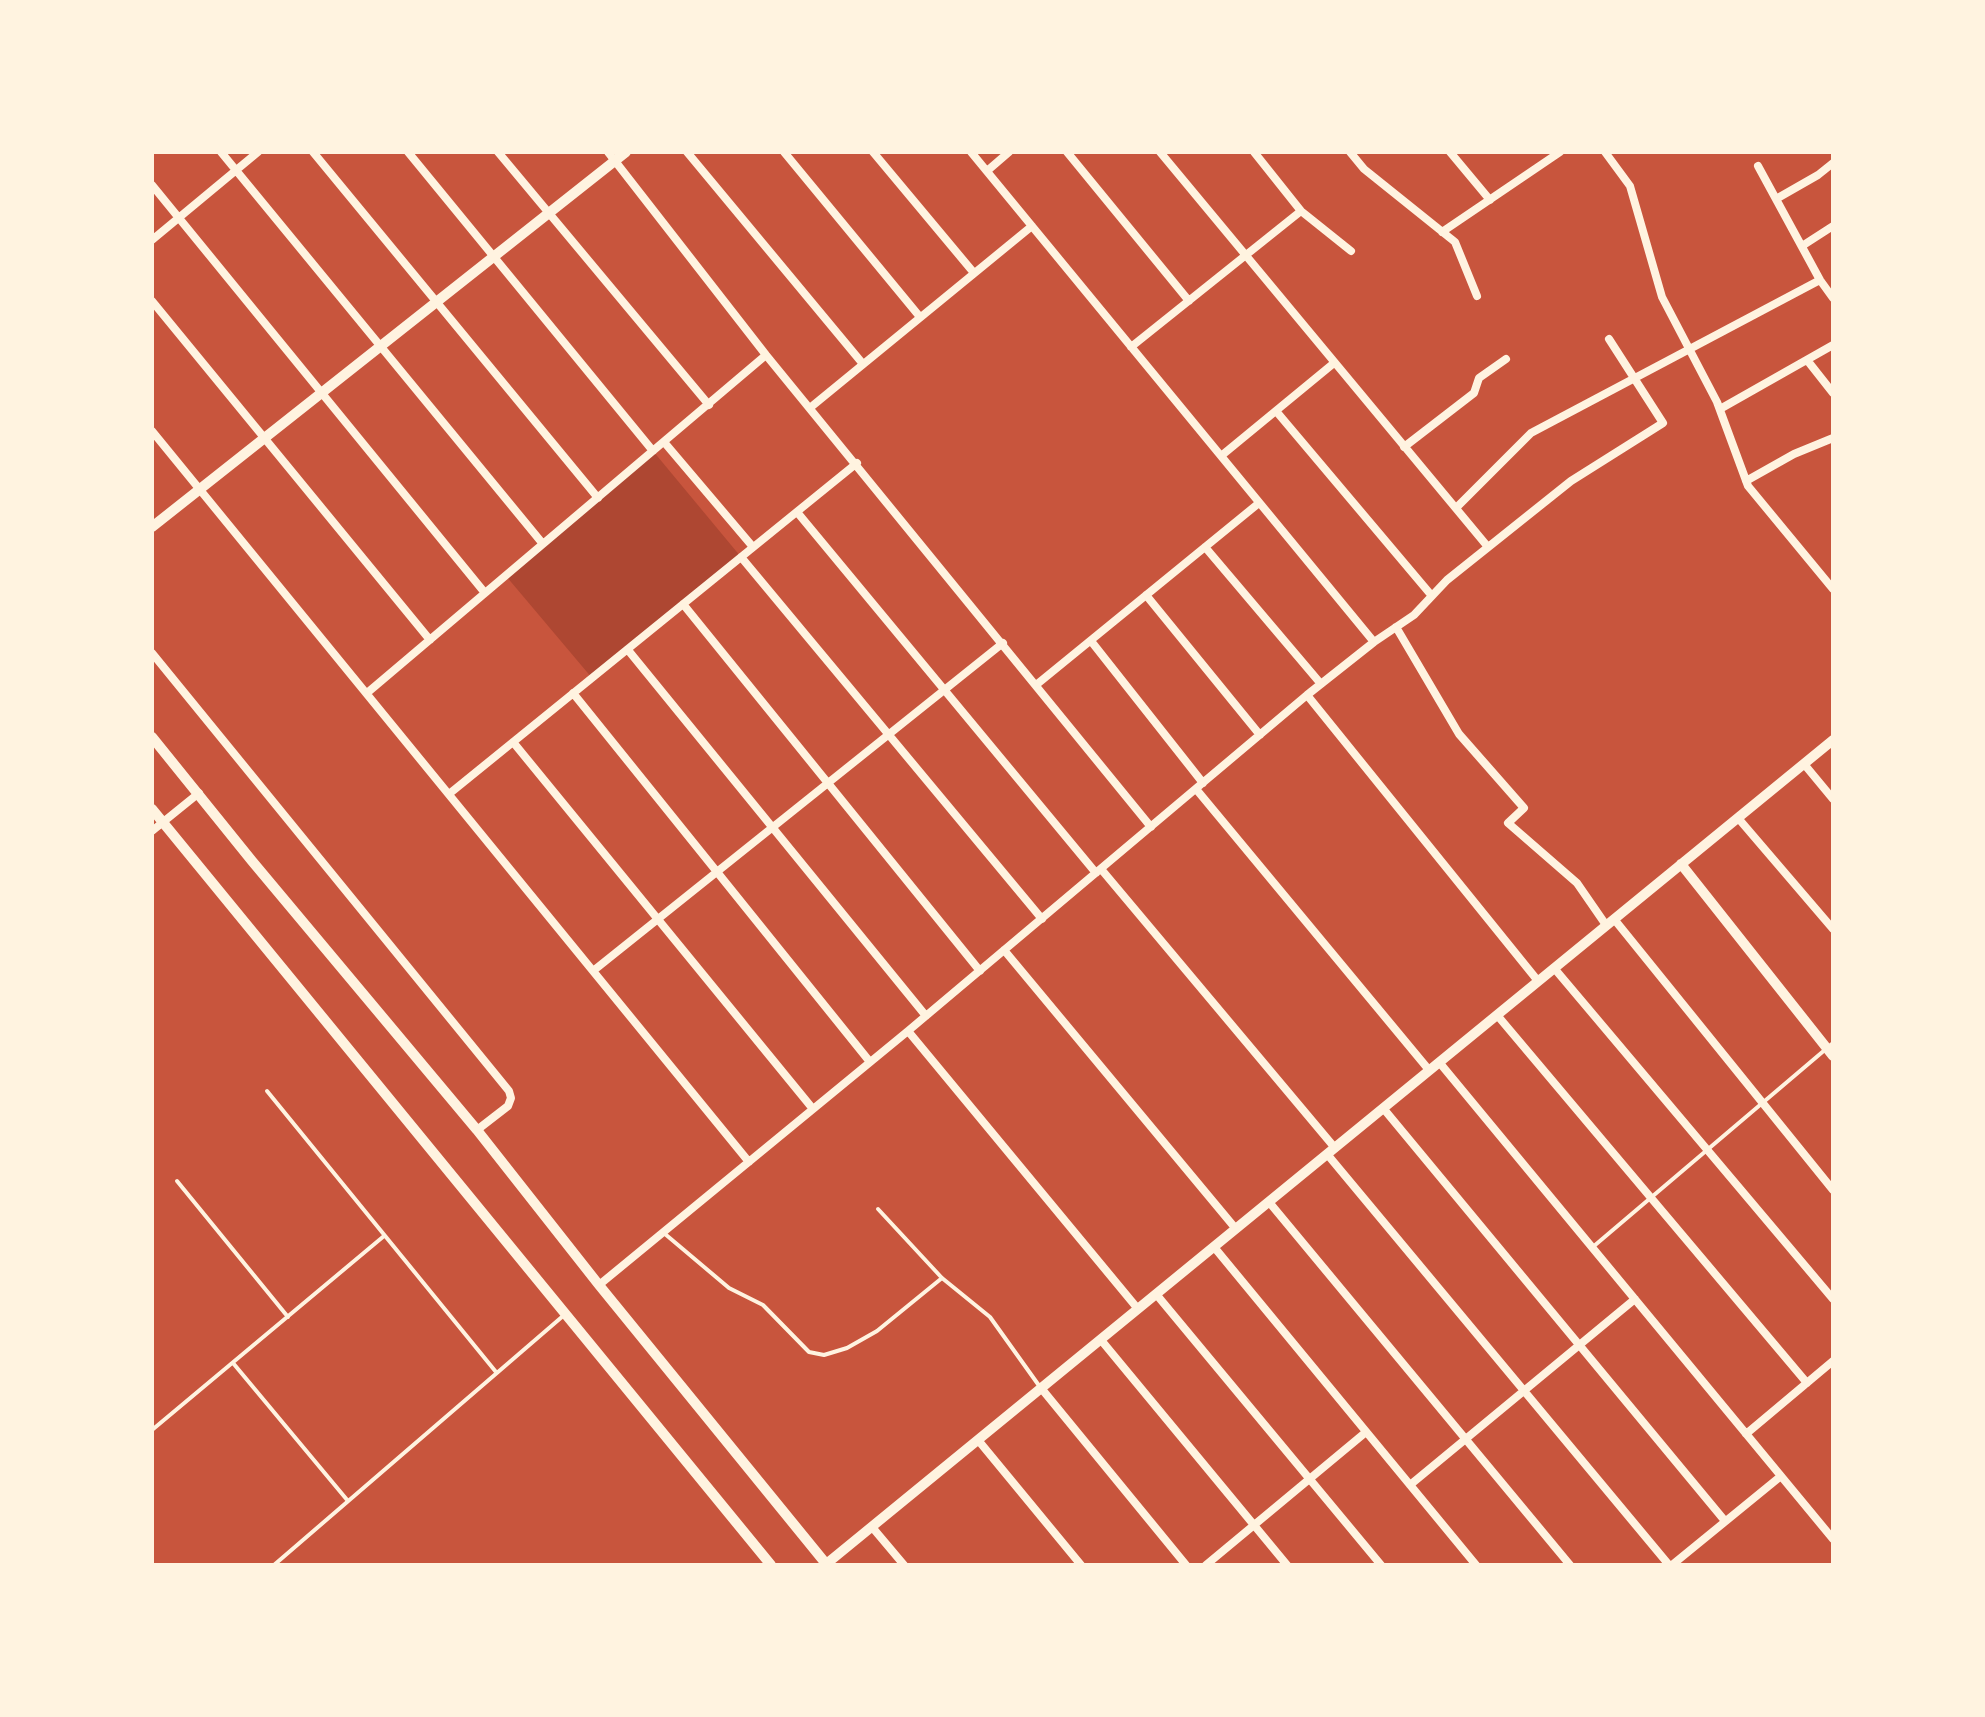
<!DOCTYPE html>
<style>
body{margin:0}
#map{position:relative;width:1985px;height:1717px;overflow:hidden;background:#c8553d;font-family:Karla,sans-serif}
canvas{display:block}
.frame{position:absolute;inset:0;border:154px solid #fff3e0;pointer-events:none}
</style>
<div id="map">
<canvas width="1985" height="1717"></canvas>
<div class="frame"></div>
</div>
<script>
const c = document.querySelector('canvas').getContext('2d');
c.lineJoin = 'round';
function fill(path, color) {
  c.fillStyle = color;
  c.fill(path, 'evenodd');
}
function toPath(rows) {
  const path = new Path2D();
  for (const r of rows) {
    path.moveTo(r[0], r[1]);
    for (let i = 2; i < r.length; i += 2) path.lineTo(r[i], r[i + 1]);
  }
  return path;
}
function stroke(path, color, width, dash) {
  c.strokeStyle = color;
  c.lineWidth = width;
  c.lineCap = dash ? 'butt' : 'round';
  c.setLineDash(dash || []);
  c.stroke(path);
}
fill(toPath([
 [653,451,741,557,592,678,506,576]
]), '#ae4732');
stroke(toPath([
 [267,1091,496,1372],
 [177,1181,288,1317],
 [878,1209,942,1278,990,1317,1040,1387],
 [665,1234,729,1288,763,1305,809,1352,824,1355,847,1348,877,1331,942,1278],
 [1594,1246,1833,1043],
 [233,1363,348,1501],
 [152,1430,384,1236],
 [274,1565,563,1316]
]), '#fff3e0', 4);
stroke(toPath([
 [221,152,543,544],
 [313,152,598,498],
 [408,152,653,451],
 [498,152,709,405],
 [608,152,766,355,1151,827],
 [687,152,863,364],
 [784,152,920,317],
 [873,152,974,273],
 [971,152,1374,642],
 [1067,152,1189,301],
 [1160,152,1488,547],
 [1254,152,1301,211,1351,251],
 [1350,152,1364,169,1455,242,1477,296],
 [1450,152,1490,200],
 [1605,152,1630,186,1662,297,1717,402,1748,486,1833,589],
 [1758,166,1820,280,1833,298],
 [987,171,1009,152],
 [152,185,485,593],
 [1776,199,1818,175,1833,163],
 [1442,232,1560,152],
 [152,240,258,152],
 [1802,246,1833,226],
 [152,301,430,640],
 [1131,347,1301,211],
 [1807,360,1833,393],
 [811,407,1032,226],
 [1720,409,1833,345],
 [1276,411,1432,596],
 [152,431,749,1162],
 [664,442,753,547],
 [1404,447,1474,393,1479,378,1506,359],
 [1221,456,1334,363],
 [1746,481,1794,454,1833,438],
 [1456,508,1531,433,1820,280],
 [797,512,1096,873],
 [1205,547,1321,684],
 [741,557,1042,919],
 [1146,595,1260,735],
 [683,604,980,971],
 [1396,627,1459,734,1524,808,1508,823,1577,883,1606,925],
 [1091,641,1203,783],
 [628,650,926,1016],
 [152,653,509,1091,511,1098,508,1106,477,1130],
 [1036,685,1259,503],
 [367,693,766,355],
 [573,693,870,1062],
 [1307,695,1538,981],
 [513,742,813,1109],
 [1804,764,1833,799],
 [1196,789,1429,1070],
 [449,794,857,463],
 [1738,818,1833,929],
 [152,831,199,793],
 [1101,869,1335,1148],
 [1614,919,1833,1190],
 [1004,950,1236,1229],
 [1554,968,1833,1299],
 [593,971,1003,643],
 [1497,1015,1807,1383],
 [908,1031,1138,1309],
 [1439,1062,1833,1539],
 [1383,1108,1725,1521],
 [1327,1154,1669,1565],
 [1269,1202,1570,1565],
 [1214,1247,1476,1565],
 [599,1285,908,1031,1307,695,1374,642,1414,615,1447,580,1571,481,1663,423,1609,339],
 [1156,1294,1381,1565],
 [1101,1340,1287,1565],
 [1041,1388,1186,1565],
 [1746,1434,1833,1361],
 [978,1440,1081,1565],
 [1410,1485,1635,1299],
 [872,1527,904,1565],
 [1206,1565,1366,1432],
 [1672,1565,1781,1476]
]), '#fff3e0', 8);
stroke(toPath([
 [152,527,626,152],
 [152,737,252,861,477,1130,599,1285,827,1565],
 [152,809,771,1565],
 [1681,864,1833,1056],
 [825,1565,1833,740]
]), '#fff3e0', 10);
</script>
